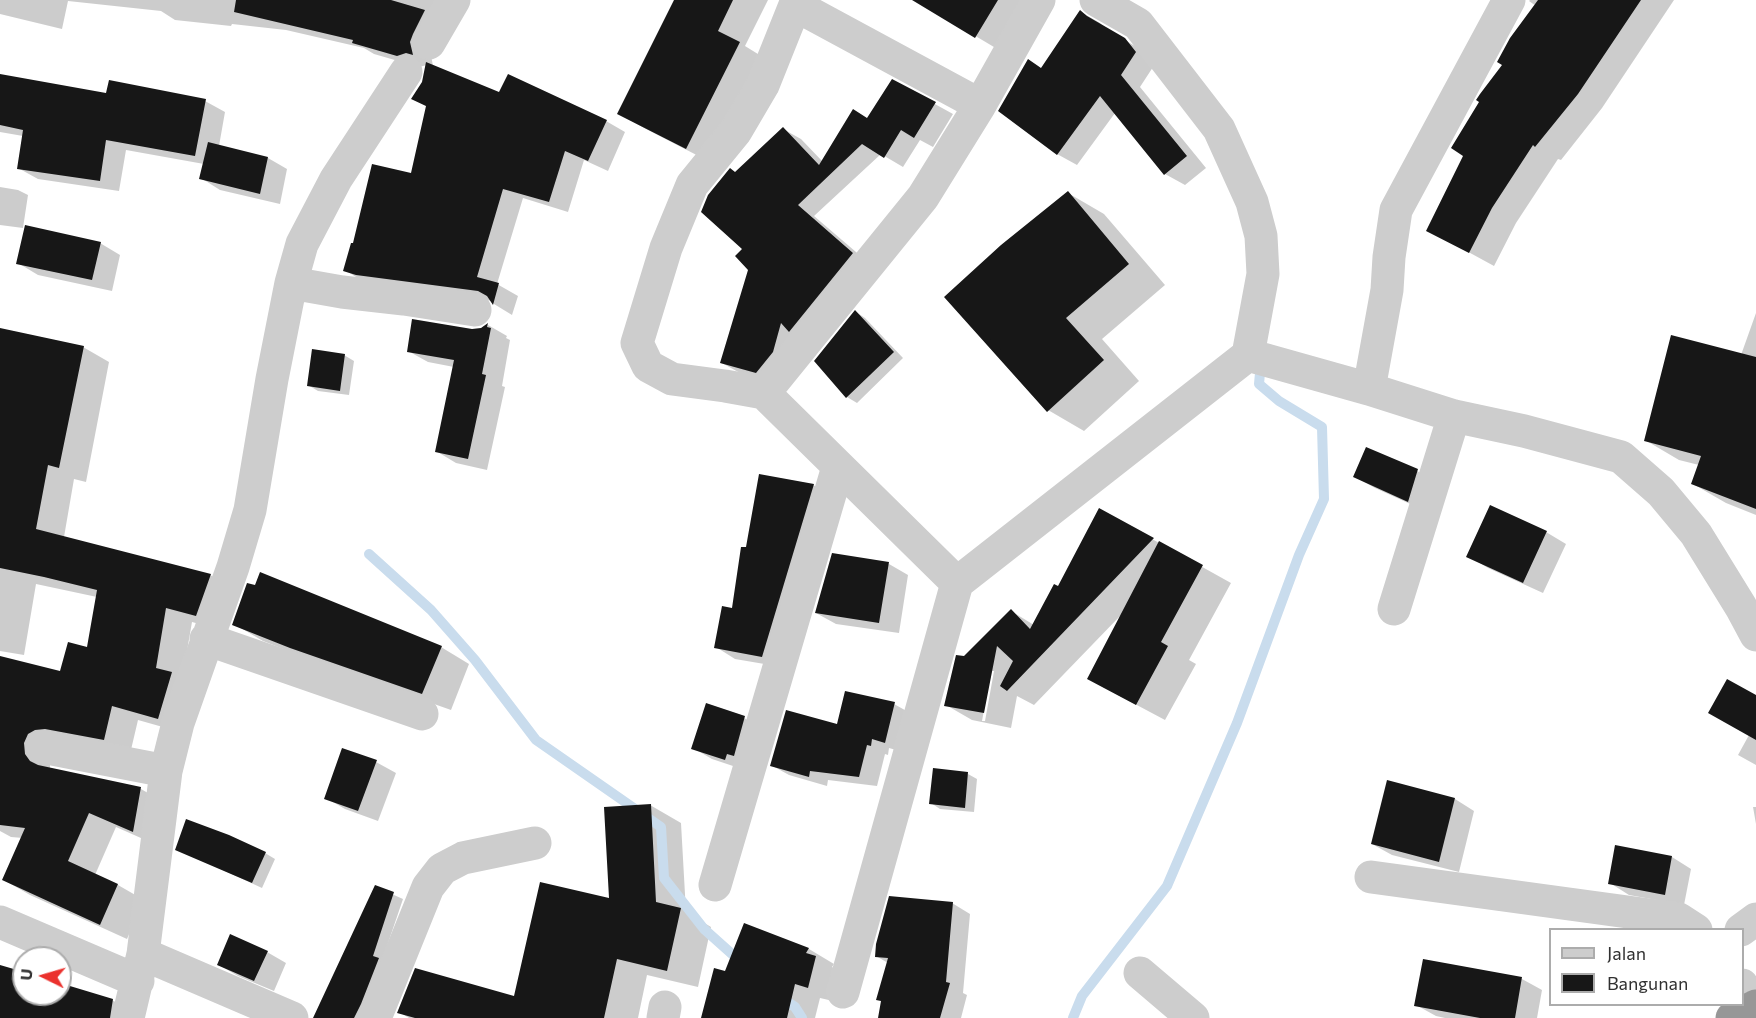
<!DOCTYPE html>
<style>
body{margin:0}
#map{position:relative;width:1756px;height:1018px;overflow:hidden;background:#fff;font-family:Commissioner,sans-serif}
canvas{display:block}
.legend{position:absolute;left:1549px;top:928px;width:195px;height:78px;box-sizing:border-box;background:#fff;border:2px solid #acacac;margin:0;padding:8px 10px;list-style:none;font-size:18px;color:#303030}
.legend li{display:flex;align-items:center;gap:12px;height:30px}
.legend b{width:30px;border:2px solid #acacac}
.north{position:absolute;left:12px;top:946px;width:60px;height:60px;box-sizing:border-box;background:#fff;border:2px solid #acacac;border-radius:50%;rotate:275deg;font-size:16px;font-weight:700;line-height:24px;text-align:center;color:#303030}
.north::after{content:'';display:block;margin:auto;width:21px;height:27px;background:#eb312d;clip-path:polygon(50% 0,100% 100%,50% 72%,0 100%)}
</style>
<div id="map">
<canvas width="1756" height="1018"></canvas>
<ul class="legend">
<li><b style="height:8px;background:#cdcdcd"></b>Jalan</li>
<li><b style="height:16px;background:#171717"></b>Bangunan</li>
</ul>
<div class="north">U</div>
</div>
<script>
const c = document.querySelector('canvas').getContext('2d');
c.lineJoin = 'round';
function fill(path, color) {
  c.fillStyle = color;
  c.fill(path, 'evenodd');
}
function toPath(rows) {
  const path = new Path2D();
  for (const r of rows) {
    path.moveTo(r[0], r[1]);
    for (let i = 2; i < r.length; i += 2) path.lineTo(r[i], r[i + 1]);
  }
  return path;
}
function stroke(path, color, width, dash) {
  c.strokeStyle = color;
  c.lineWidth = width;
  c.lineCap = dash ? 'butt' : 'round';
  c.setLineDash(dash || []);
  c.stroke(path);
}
fill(toPath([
 [0,0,452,0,431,55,433,66,500,94,606,121,625,132,608,171,584,160,568,212,523,198,497,284,518,296,512,315,494,304,492,301,376,285,364,282,345,270,412,175,428,107,413,99,423,82,427,65,419,67,374,54,364,48,286,30,232,24,231,26,175,20,161,11,68,1,62,29,0,14],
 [676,0,768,0,745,46,766,59,714,164,646,129,619,114],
 [915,0,1036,0,1004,53],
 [1530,0,1674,0,1602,108,1561,160,1558,159,1516,223,1494,266,1428,230,1465,155,1504,65,1536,6,1529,1],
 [1081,12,1100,23,1106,29,1145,52,1155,64,1140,87,1206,168,1185,185,1165,174,1115,113,1077,165,1057,154,1042,69],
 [0,76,107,95,205,101,225,112,219,146,268,158,287,169,280,204,220,190,201,178,204,164,126,150,119,191,38,179,18,168,23,136,0,132],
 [893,81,953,114,933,147,920,140,903,167,881,154,814,216,870,264,775,382,740,373,722,363,749,270,744,249,736,173,783,129,801,139,823,162,868,119],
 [0,187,18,190,28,195,23,228,0,225],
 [1068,193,1104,214,1165,285,1102,339,1139,381,1084,431,1048,410],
 [100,243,120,255,112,291,38,275,18,263],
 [856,312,865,318,903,358,857,403,847,397,816,361],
 [1756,313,1756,515,1726,503,1693,484,1699,465,1679,460,1645,440,1741,355],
 [488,325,507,336,506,338,510,340,502,386,505,387,487,470,456,463,436,451,454,367,428,362,408,351,472,330,482,329],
 [0,330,83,347,109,362,86,482,74,479,64,537,210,575,236,590,222,630,192,622,182,680,184,733,138,720,130,754,50,758,50,769,141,789,167,804,159,846,116,827,95,875,118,885,144,900,127,939,30,895,4,880,23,838,11,837,0,831,0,690,61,672,88,649,97,597,36,584,24,655,0,651],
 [344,355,354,361,349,395,318,391,308,385],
 [1417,471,1437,482,1428,512,1375,488,1355,477],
 [813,485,833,496,782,667,735,659,716,647,734,610],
 [1100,510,1231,583,1189,660,1196,664,1165,720,1118,695,1121,615,1034,705,1017,696,1011,728,972,720,946,705,965,658,1011,611,1034,625,1058,588],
 [991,671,994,671,985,721,982,721],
 [1546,532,1566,544,1543,593,1488,568,1468,556],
 [889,564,908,575,899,633,836,624,816,613],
 [256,587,441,647,469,664,451,710,321,664,263,641,234,624],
 [1756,696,1756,765,1738,755,1749,735],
 [894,704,912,714,903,752,889,748,888,755,885,754,877,786,828,780,827,786,789,775,771,765,838,726],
 [744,718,764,729,745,770,712,759,693,748],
 [376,762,396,773,378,821,345,809,326,798],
 [968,774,977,779,974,812,940,809,931,803],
 [1455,799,1474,811,1459,872,1392,855,1372,844],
 [650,805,681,823,686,912,711,927,698,987,647,975,638,1018,409,1018,399,1012,515,998,610,900],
 [1753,807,1756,807,1756,824],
 [1616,847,1672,857,1691,869,1684,905,1629,895,1610,883],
 [177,849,265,853,275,859,262,888],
 [376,887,403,899,382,961,365,1018,323,1018],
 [952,903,970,914,963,993,967,995,961,1018,879,1018,888,963,876,956],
 [745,925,809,949,834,964,832,967,840,972,833,1001,820,998,815,1018,702,1018,726,973],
 [267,952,286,963,274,991,238,976,219,965],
 [1424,961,1522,979,1542,990,1537,1018,1445,1018,1436,1016,1416,1005],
 [0,967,24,974,24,994,60,994,60,985,112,1000,139,1016,139,1018,0,1018]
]), '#0003');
stroke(toPath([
 [369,554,431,610,475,660,536,740,661,827,664,878,704,929,742,963],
 [780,997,795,1007,802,1018],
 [1073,1018,1082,996,1167,886,1237,723,1299,555,1324,499,1322,427,1279,401,1259,384,1261,362]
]), '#c9dced', 10);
fill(toPath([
 [236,0,391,0,425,10,413,34,410,42,413,55,406,53,397,56,352,43,353,40,234,12],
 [674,0,733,0,718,31,740,42,686,149,617,114],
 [912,0,998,0,975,38],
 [1538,0,1641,0,1578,94,1535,147,1533,145,1492,208,1469,253,1426,231,1463,156,1451,148,1479,102,1476,100,1480,94,1502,65,1497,62,1510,38],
 [1080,10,1087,16,1125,38,1136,52,1121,75,1187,156,1164,175,1100,96,1057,155,998,111,1028,59,1041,68],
 [426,62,499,92,508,74,607,120,588,161,565,151,549,202,503,189,477,277,499,283,493,305,487,296,478,291,356,275,343,271,351,243,353,243,372,164,411,173,426,106,411,99,422,82],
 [0,74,106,93,109,80,206,99,195,156,106,140,100,181,17,169,23,130,0,125],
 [892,79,936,102,914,138,901,130,884,158,862,144,798,205,853,253,789,332,781,323,773,352,756,373,720,363,748,270,735,256,742,249,701,212,708,195,730,168,735,172,783,127,819,165,853,109,867,118],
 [208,142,268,157,260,194,199,179],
 [1068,191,1129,264,1066,318,1104,360,1047,412,944,297,1001,245],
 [25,225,101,242,92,280,16,264],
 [855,310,894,352,846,398,814,361],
 [412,319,472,329,481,328,488,323,487,327,491,328,482,374,486,375,468,459,435,452,454,360,407,352],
 [0,328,84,346,59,468,48,465,36,529,211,574,196,616,166,608,156,668,172,672,158,719,112,706,104,740,45,729,35,730,28,734,24,743,25,754,30,761,38,765,141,787,133,832,89,813,68,861,118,884,100,925,2,880,25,828,0,825,0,656,60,671,68,642,87,647,97,590,44,577,0,568],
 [1671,335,1756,357,1756,509,1691,484,1701,456,1644,441],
 [312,349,345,354,340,391,307,386],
 [1366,447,1418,469,1408,502,1353,477],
 [759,474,814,484,762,657,714,648,722,606,732,608,741,547,746,547],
 [1490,505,1547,531,1523,583,1466,557],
 [1099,508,1154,538,1007,691,1000,686,1013,661,997,646,984,713,944,706,956,655,964,656,1011,609,1030,629,1054,584,1058,586],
 [1159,541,1203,565,1161,642,1168,646,1136,705,1087,679],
 [832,553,889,562,879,623,815,613],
 [260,572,442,646,422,694,290,648,232,625,247,583,255,585],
 [1727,679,1756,695,1756,740,1708,713],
 [845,691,895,702,885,743,872,739,871,746,867,745,859,777,810,771,809,777,770,766,786,710,837,724],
 [706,703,745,716,734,756,727,754,725,760,691,749],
 [342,748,377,760,358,811,324,799],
 [933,768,968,772,965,808,929,804],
 [1387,780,1455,798,1439,862,1371,844],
 [651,804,656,902,681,908,667,971,617,959,604,1018,415,1018,397,1013,415,968,514,996,540,882,609,898,604,807],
 [186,819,229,835,266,852,252,883,175,850],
 [1615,845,1672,856,1665,895,1608,884],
 [375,885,394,892,373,956,379,958,361,1004,354,1018,313,1018],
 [889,896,953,902,946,982,950,983,940,1018,878,1018,881,1001,876,1000,888,958,875,957,876,944],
 [744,923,809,948,806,953,816,956,808,988,795,984,787,1018,701,1018,714,968,725,971],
 [230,934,268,951,254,981,217,965],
 [1423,959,1522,977,1515,1018,1480,1018,1414,1006],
 [0,965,24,972,24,994,60,994,60,983,113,999,110,1018,0,1018]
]), '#171717');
stroke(toPath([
 [797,0,763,85,736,131,692,185,666,248,637,343,648,366,672,379,725,386,764,393,957,583],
 [795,5,980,105],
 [429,43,454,0],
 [291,283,342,292,404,299,475,310],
 [1248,355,1369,389,1454,416,1524,431,1621,457,1661,492,1696,534,1741,607,1756,635],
 [1369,389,1387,290,1389,257,1396,210,1509,0],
 [764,393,923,197,980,105,1039,0],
 [1394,609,1454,416],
 [206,639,422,714],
 [42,747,166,771],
 [1371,877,1679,919,1696,930],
 [715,885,838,467],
 [0,922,138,981],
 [1741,930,1756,919],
 [143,954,292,1018],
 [1140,973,1193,1018],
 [1742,985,1756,1009],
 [843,992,957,583,1248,355,1263,274,1261,236,1252,202,1219,129,1138,24,1096,0],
 [128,1018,143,954,166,771,178,723,233,567,250,510,272,379,291,283,302,244,336,179,406,72],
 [375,1018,428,887,442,869,463,858,535,843],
 [663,1018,665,1007]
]), '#cdcdcd', 33);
stroke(toPath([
 [1732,1018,1756,1006]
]), '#979797', 33);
</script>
